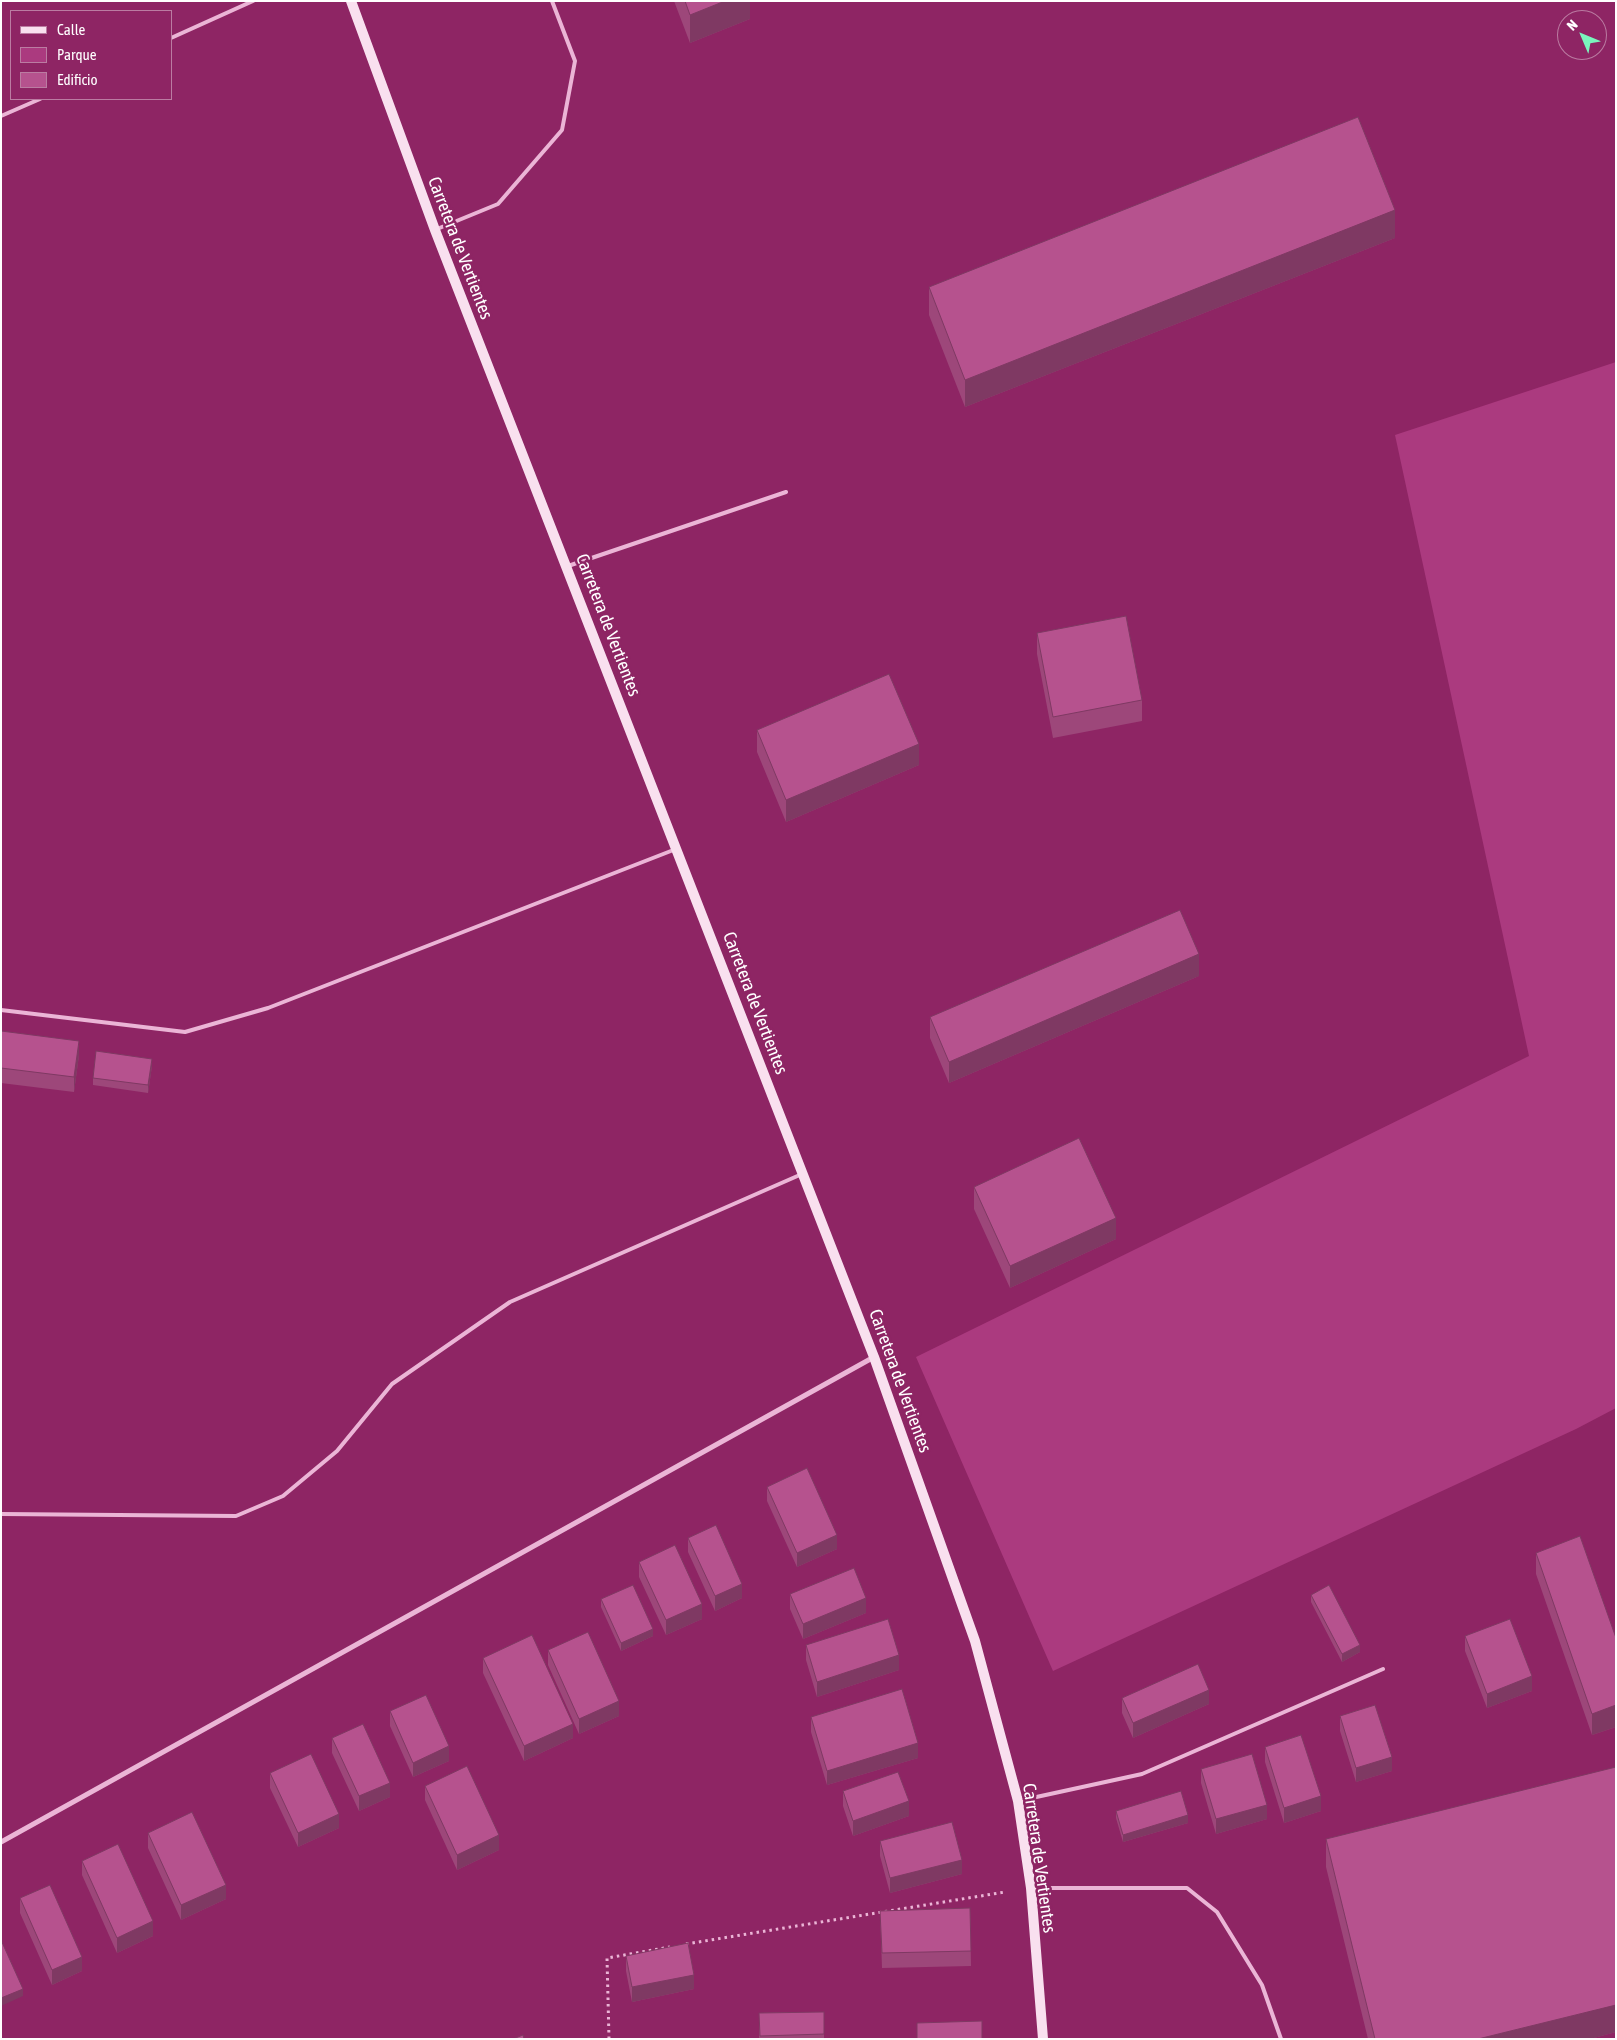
<!DOCTYPE html>
<style>
body{margin:0}
#map{position:relative;width:1617px;height:2040px;overflow:hidden;background:#8e2564;font-family:"Asap Condensed",sans-serif}
canvas{display:block}
.frame{position:absolute;inset:0;border:2px solid #fff;pointer-events:none}
.legend{position:absolute;left:10px;top:10px;width:162px;height:90px;box-sizing:border-box;background:#8e2564;border:1px solid #bb7ca2;margin:0;padding:6px 9px;list-style:none;font-size:15px;color:#fff}
.legend li{display:flex;align-items:center;gap:10px;height:25px}
.legend b{width:25px;border:1px solid #bb7ca2}
.north{position:absolute;left:1557px;top:10px;width:50px;height:50px;box-sizing:border-box;background:#8e2564;border:1px solid #bb7ca2;border-radius:50%;rotate:315deg;font-size:14px;font-weight:700;line-height:20px;text-align:center;color:#fff}
.north::after{content:'';display:block;margin:auto;width:18px;height:22px;background:#7af5bd;clip-path:polygon(50% 0,100% 100%,50% 72%,0 100%)}
</style>
<div id="map">
<canvas width="1617" height="2040"></canvas>
<div class="frame"></div>
<ul class="legend">
<li><b style="height:6px;background:#f9e0ef"></b>Calle</li>
<li><b style="height:14px;background:#ab3a7f"></b>Parque</li>
<li><b style="height:14px;background:#b6528e"></b>Edificio</li>
</ul>
<div class="north">N</div>
</div>
<script>
const c = document.querySelector('canvas').getContext('2d');
c.lineJoin = 'round';
function fill(path, color) {
  c.fillStyle = color;
  c.fill(path, 'evenodd');
}
function toPath(rows) {
  const path = new Path2D();
  for (const r of rows) {
    path.moveTo(r[0], r[1]);
    for (let i = 2; i < r.length; i += 2) path.lineTo(r[i], r[i + 1]);
  }
  return path;
}
function stroke(path, color, width, dash) {
  c.strokeStyle = color;
  c.lineWidth = width;
  c.lineCap = dash ? 'butt' : 'round';
  c.setLineDash(dash || []);
  c.stroke(path);
}
function drawText(font, color, halo, rows, align = 'center') {
  c.font = font + ' "Asap Condensed",sans-serif';
  c.lineWidth = 5;
  c.setLineDash([]);
  c.textBaseline = 'middle';
  c.strokeStyle = halo;
  c.fillStyle = color;
  for (const [text, x, y, turn = 0] of rows) {
    c.save();
    c.translate(x, y);
    c.rotate((+turn || 0) * Math.PI / 180);
    c.textAlign = isNaN(turn) ? turn : align;
    if (halo) c.strokeText(text, 0, 0);
    c.fillText(text, 0, 0);
    c.restore();
  }
}
fill(toPath([
 [1616,362,1616,1408,1576,1429,1053,1671,916,1357,1529,1056,1395,435]
]), '#ab3a7f');
stroke(toPath([
 [686,1944,1005,1892],
 [609,2039,607,1958,670,1947]
]), '#ebb5d6', 3, [2.5, 4]);
stroke(toPath([
 [171,38,253,1],
 [1,116,40,99],
 [437,229,498,204,562,130,575,61,552,1],
 [568,566,786,492],
 [1,1010,185,1032,268,1008,676,849],
 [1,1514,236,1516,283,1496,337,1451,392,1384,510,1302,802,1174],
 [1018,1801,1142,1774,1383,1669],
 [1033,1888,1187,1888,1217,1912,1262,1985,1281,2039]
]), '#ebb5d6', 4);
stroke(toPath([
 [1,1842,874,1357]
]), '#ebb5d6', 5);
stroke(toPath([
 [351,1,435,230,874,1357,975,1641,1018,1801,1031,1888,1043,2039]
]), '#f9e0ef', 10);
fill(toPath([
 [674,1,750,1,750,19,690,43],
 [1395,238,965,407,929,315,929,287],
 [1037,633,1142,700,1142,721,1053,738,1037,654],
 [757,730,919,765,786,822,757,752],
 [1199,976,949,1083,930,1038,930,1017],
 [1,1031,79,1055,74,1092,1,1083],
 [152,1066,148,1093,93,1085,93,1078],
 [974,1187,1116,1239,1010,1288,974,1209],
 [767,1487,837,1549,797,1567,767,1501],
 [688,1538,742,1598,715,1611,688,1552],
 [1536,1553,1616,1638,1616,1727,1592,1735,1536,1574],
 [639,1562,702,1619,666,1635,639,1577],
 [790,1594,866,1613,803,1639,790,1609],
 [1311,1595,1360,1652,1342,1662,1311,1602],
 [601,1599,653,1636,621,1651,601,1607],
 [1465,1636,1532,1691,1487,1708,1465,1651],
 [806,1645,899,1670,817,1697,806,1660],
 [548,1650,619,1716,579,1734,548,1665],
 [483,1658,573,1738,524,1761,483,1673],
 [1122,1698,1209,1704,1133,1738,1122,1713],
 [390,1711,449,1761,413,1777,390,1726],
 [1340,1716,1392,1771,1356,1782,1340,1731],
 [811,1717,918,1758,827,1785,811,1732],
 [332,1738,390,1797,359,1811,332,1753],
 [1265,1747,1321,1811,1284,1823,1265,1762],
 [1201,1769,1267,1819,1216,1834,1201,1783],
 [270,1773,339,1828,298,1847,270,1788],
 [425,1786,499,1850,457,1870,425,1800],
 [843,1791,909,1816,853,1836,843,1806],
 [1116,1811,1188,1823,1123,1842,1116,1818],
 [148,1833,226,1899,181,1920,148,1848],
 [1326,1839,1616,2032,1590,2039,1368,2039,1326,1867],
 [880,1841,962,1874,890,1893,880,1856],
 [82,1861,153,1936,117,1953,82,1875],
 [20,1898,82,1971,52,1985,20,1913],
 [970,1908,971,1966,882,1968,880,1911],
 [626,1956,694,1989,632,2002,626,1971],
 [824,2012,824,2039,759,2039,759,2013]
]), '#9d477a');
fill(toPath([
 [725,1,750,1,750,19,690,43,690,15],
 [1395,210,1395,238,965,407,965,380],
 [919,744,919,765,786,822,786,800],
 [1199,954,1199,976,949,1083,949,1062],
 [79,1041,79,1055,74,1092,74,1077],
 [152,1059,152,1066,148,1093,148,1085],
 [1116,1218,1116,1239,1010,1288,1010,1266],
 [837,1535,837,1549,797,1567,797,1553],
 [742,1584,742,1598,715,1611,715,1596],
 [866,1598,866,1613,803,1639,803,1624],
 [702,1604,702,1619,666,1635,666,1620],
 [653,1629,653,1636,621,1651,621,1643],
 [1360,1645,1360,1652,1342,1662,1342,1654],
 [899,1655,899,1670,817,1697,817,1682],
 [1532,1676,1532,1691,1487,1708,1487,1694],
 [1209,1690,1209,1704,1133,1738,1133,1723],
 [619,1701,619,1716,579,1734,579,1719],
 [1616,1705,1616,1727,1592,1735,1592,1714],
 [573,1724,573,1738,524,1761,524,1746],
 [918,1743,918,1758,827,1785,827,1771],
 [449,1746,449,1761,413,1777,413,1763],
 [1392,1757,1392,1771,1356,1782,1356,1768],
 [390,1783,390,1797,359,1811,359,1796],
 [1321,1796,1321,1811,1284,1823,1284,1808],
 [909,1801,909,1816,853,1836,853,1821],
 [1267,1805,1267,1819,1216,1834,1216,1819],
 [339,1814,339,1828,298,1847,298,1833],
 [1188,1815,1188,1823,1123,1842,1123,1835],
 [499,1835,499,1850,457,1870,457,1855],
 [962,1860,962,1874,890,1893,890,1878],
 [226,1885,226,1899,181,1920,181,1905],
 [153,1921,153,1936,117,1953,117,1938],
 [82,1957,82,1971,52,1985,52,1970],
 [694,1975,694,1989,632,2002,632,1987],
 [23,1989,23,1996,1,2006,1,1998],
 [1616,2005,1616,2032,1590,2039,1478,2039]
]), '#7f3963');
const building = toPath([
 [685,1,725,1,690,15,685,1],
 [1358,117,1395,210,965,380,929,287,1358,117],
 [1126,616,1142,700,1053,717,1037,633,1126,616],
 [889,674,919,744,786,800,757,730,889,674],
 [1180,910,1199,954,949,1062,930,1017,1180,910],
 [1,1031,79,1041,74,1077,1,1068,1,1031],
 [96,1051,152,1059,148,1085,93,1078,96,1051],
 [1079,1138,1116,1218,1010,1266,974,1187,1079,1138],
 [807,1468,837,1535,797,1553,767,1487,807,1468],
 [716,1525,742,1584,715,1596,688,1538,716,1525],
 [1580,1536,1616,1638,1616,1705,1592,1714,1536,1553,1580,1536],
 [675,1545,702,1604,666,1620,639,1562,675,1545],
 [854,1568,866,1598,803,1624,790,1594,854,1568],
 [633,1585,653,1629,621,1643,601,1599,633,1585],
 [1329,1585,1360,1645,1342,1654,1311,1595,1329,1585],
 [888,1619,899,1655,817,1682,806,1645,888,1619],
 [1510,1619,1532,1676,1487,1694,1465,1636,1510,1619],
 [588,1632,619,1701,579,1719,548,1650,588,1632],
 [532,1635,573,1724,524,1746,483,1658,532,1635],
 [1198,1664,1209,1690,1133,1723,1122,1698,1198,1664],
 [902,1689,918,1743,827,1771,811,1717,902,1689],
 [426,1695,449,1746,413,1763,390,1711,426,1695],
 [1375,1705,1392,1757,1356,1768,1340,1716,1375,1705],
 [363,1724,390,1783,359,1796,332,1738,363,1724],
 [1301,1735,1321,1796,1284,1808,1265,1747,1301,1735],
 [311,1754,339,1814,298,1833,270,1773,311,1754],
 [1252,1754,1267,1805,1216,1819,1201,1769,1252,1754],
 [467,1766,499,1835,457,1855,425,1786,467,1766],
 [1616,1767,1616,2005,1478,2039,1375,2039,1326,1839,1616,1767],
 [898,1772,909,1801,853,1821,843,1791,898,1772],
 [1181,1791,1188,1815,1123,1835,1116,1811,1181,1791],
 [192,1812,226,1885,181,1905,148,1833,192,1812],
 [952,1822,962,1860,890,1878,880,1841,952,1822],
 [118,1844,153,1921,117,1938,82,1861,118,1844],
 [50,1885,82,1957,52,1970,20,1898,50,1885],
 [970,1908,971,1951,882,1953,880,1911,970,1908],
 [1,1940,23,1989,1,1998,1,1940],
 [688,1943,694,1975,632,1987,626,1956,688,1943],
 [824,2012,824,2034,760,2036,759,2013,824,2012],
 [982,2021,982,2039,917,2039,917,2023,982,2021],
 [523,2035,524,2039,513,2039,523,2035]
]);
fill(building, '#b6528e');
stroke(building, '#7f3963', 1);
drawText('18px', '#fff', '#8e2564', [
 ["Carretera de Vertientes",460,248,69],
 ["Carretera de Vertientes",608,625,69],
 ["Carretera de Vertientes",755,1003,69],
 ["Carretera de Vertientes",900,1381,70],
 ["Carretera de Vertientes",1039,1858,82]
]);
</script>
